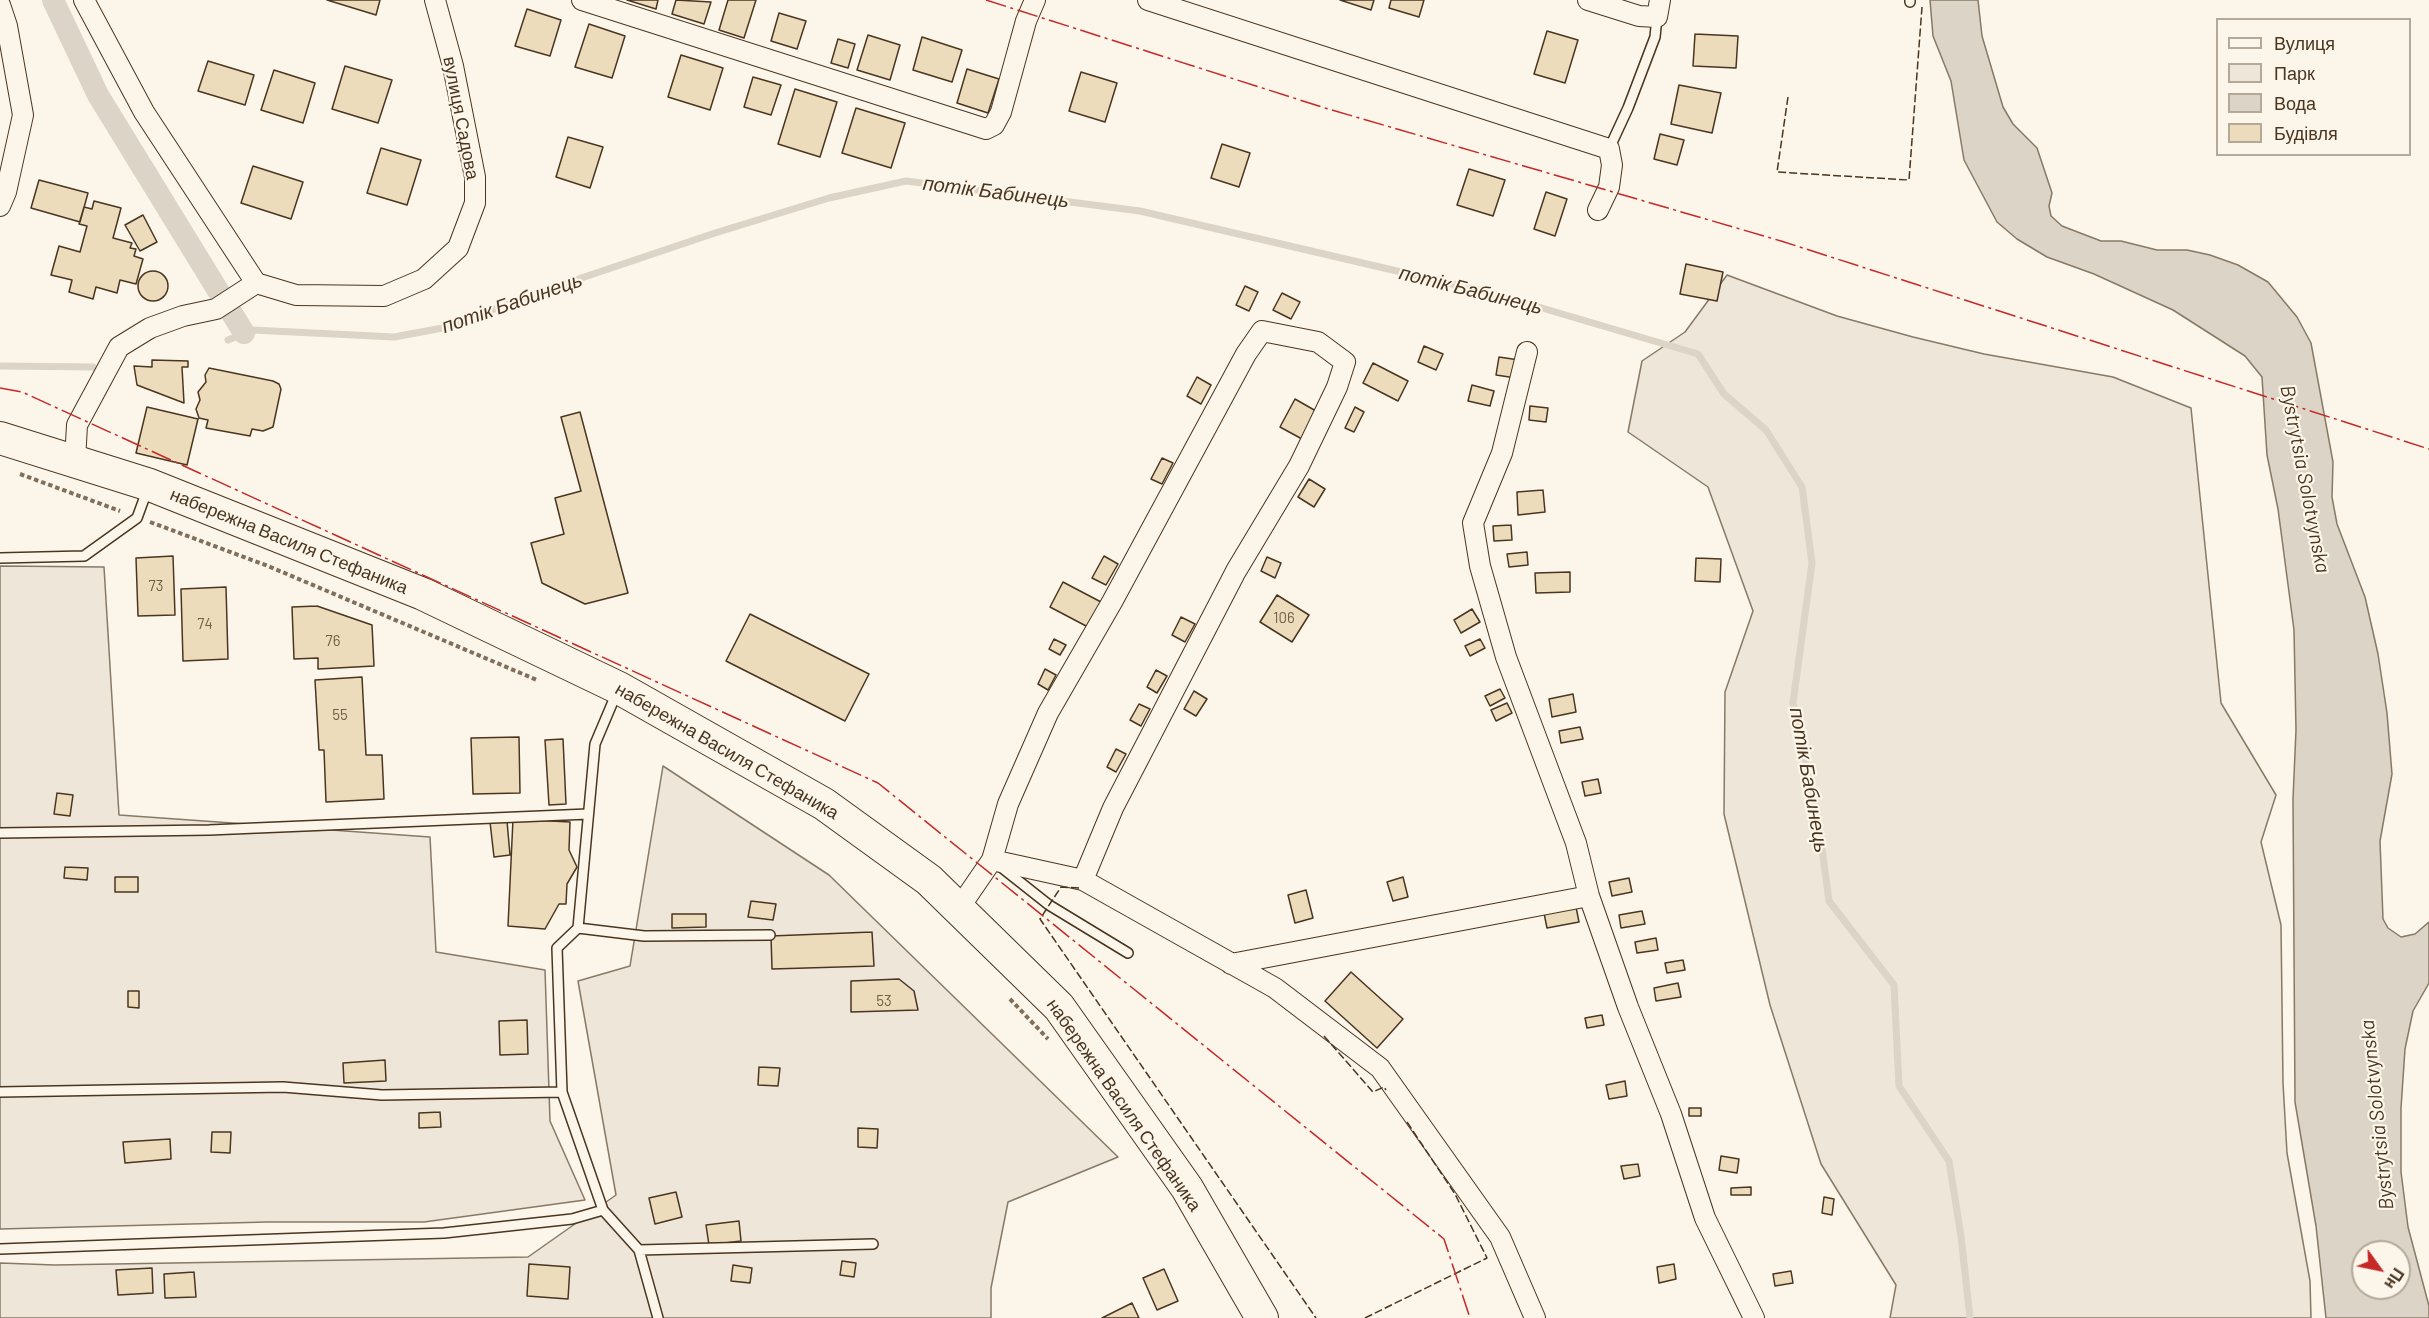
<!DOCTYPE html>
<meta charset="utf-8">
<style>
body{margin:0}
#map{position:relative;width:2429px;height:1318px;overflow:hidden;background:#fbf6e9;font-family:Barlow,sans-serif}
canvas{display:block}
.legend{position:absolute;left:2216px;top:18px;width:195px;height:138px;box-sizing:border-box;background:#fbf6e9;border:2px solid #b4a999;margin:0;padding:8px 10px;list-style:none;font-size:18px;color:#4a3520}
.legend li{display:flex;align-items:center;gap:12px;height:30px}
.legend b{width:30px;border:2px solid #b4a999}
.north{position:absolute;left:2351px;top:1240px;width:60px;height:60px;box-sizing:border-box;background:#fbf6e9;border:2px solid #b4a999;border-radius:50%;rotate:123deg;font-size:16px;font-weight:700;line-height:24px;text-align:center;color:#4a3520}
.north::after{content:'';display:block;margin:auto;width:21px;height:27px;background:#c62828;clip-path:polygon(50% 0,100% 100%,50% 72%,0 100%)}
</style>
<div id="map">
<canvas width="2429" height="1318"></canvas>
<ul class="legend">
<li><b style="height:8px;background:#fbf6e9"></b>Вулиця</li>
<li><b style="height:16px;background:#ede6d9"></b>Парк</li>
<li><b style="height:16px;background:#dcd4c6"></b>Вода</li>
<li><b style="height:16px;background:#ecdcbc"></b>Будівля</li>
</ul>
<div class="north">Пн</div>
</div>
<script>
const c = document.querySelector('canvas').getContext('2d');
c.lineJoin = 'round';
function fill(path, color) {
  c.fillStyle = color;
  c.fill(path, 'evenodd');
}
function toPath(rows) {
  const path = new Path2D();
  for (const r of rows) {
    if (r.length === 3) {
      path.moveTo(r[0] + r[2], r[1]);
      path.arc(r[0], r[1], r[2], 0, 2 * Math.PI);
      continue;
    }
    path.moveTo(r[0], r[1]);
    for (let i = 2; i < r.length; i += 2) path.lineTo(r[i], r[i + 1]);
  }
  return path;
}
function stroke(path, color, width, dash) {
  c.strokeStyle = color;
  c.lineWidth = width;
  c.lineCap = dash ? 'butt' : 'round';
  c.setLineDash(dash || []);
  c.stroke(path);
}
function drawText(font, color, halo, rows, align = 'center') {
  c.font = font + ' Barlow,sans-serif';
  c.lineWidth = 4.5;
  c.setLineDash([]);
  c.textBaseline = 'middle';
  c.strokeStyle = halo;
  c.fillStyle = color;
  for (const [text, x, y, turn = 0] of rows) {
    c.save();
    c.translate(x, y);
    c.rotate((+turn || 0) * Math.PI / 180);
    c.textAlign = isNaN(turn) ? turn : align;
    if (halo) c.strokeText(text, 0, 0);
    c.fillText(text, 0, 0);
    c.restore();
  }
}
const green = toPath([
 [1727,275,1837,316,1913,337,1984,354,2113,377,2191,408,2221,703,2276,795,2261,842,2281,925,2283,1083,2287,1153,2310,1281,2311,1318,1890,1318,1896,1285,1821,1164,1770,1005,1724,814,1725,692,1753,611,1708,487,1628,432,1642,361,1685,332,1727,275],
 [0,566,104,567,119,815,430,837,436,952,545,970,550,1121,585,1200,424,1222,267,1222,0,1229,0,566],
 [663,766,829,875,1118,1157,1008,1202,991,1288,991,1318,0,1318,0,1263,55,1265,528,1257,616,1195,578,981,630,966,663,766]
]);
fill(green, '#ede6d9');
stroke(green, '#887966', 1.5);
const water = toPath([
 [1930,0,1978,0,1982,36,2003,107,2013,124,2037,148,2052,193,2049,206,2051,216,2062,226,2101,241,2121,241,2157,250,2187,250,2210,255,2238,265,2268,282,2297,317,2311,343,2333,462,2332,497,2337,524,2365,597,2378,654,2387,713,2392,774,2380,841,2383,919,2388,928,2401,937,2415,934,2429,922,2429,983,2413,1011,2405,1049,2401,1108,2401,1172,2408,1227,2429,1306,2429,1318,2326,1318,2316,1226,2295,1102,2293,799,2296,730,2294,630,2278,509,2267,455,2262,377,2245,356,2173,310,2094,274,2047,257,2017,239,1997,222,1964,160,1951,81,1933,36,1930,0],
 [2363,1252,2399,1252,2399,1288,2363,1288,2363,1252]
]);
fill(water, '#dcd4c6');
stroke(water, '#887966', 1.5);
stroke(toPath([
 [228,340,252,330,394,337,448,327,525,297,715,233,829,198,906,181,1140,211,1491,293,1698,354,1724,394,1766,430,1802,487,1812,563,1793,703,1817,811,1829,901,1894,985,1899,1086,1949,1161,1961,1236,1970,1318],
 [0,366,93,367]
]), '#dcd4c6', 7);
stroke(toPath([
 [53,0,98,95,244,333]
]), '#dcd4c6', 22);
const building = toPath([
 [327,0,380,0,376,15,327,0],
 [627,0,658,0,656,9,627,0],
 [676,0,711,2,704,24,672,14,676,0],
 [728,0,756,0,744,38,719,30,728,0],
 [1340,0,1374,0,1371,10,1340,0],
 [1391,0,1424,0,1419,17,1389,8,1391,0],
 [527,9,561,20,550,56,515,46,527,9],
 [779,13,806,21,797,49,771,41,779,13],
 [589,24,625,36,612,78,575,67,589,24],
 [1547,31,1578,40,1565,83,1534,74,1547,31],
 [1695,34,1738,36,1736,68,1693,66,1695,34],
 [868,35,900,45,890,80,857,70,868,35],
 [922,37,962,50,952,82,913,70,922,37],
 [838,39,855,44,848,68,831,63,838,39],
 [681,55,723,68,710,110,668,97,681,55],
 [208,61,254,75,245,105,198,91,208,61],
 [345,66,392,80,378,123,332,109,345,66],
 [967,69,999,79,988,113,957,103,967,69],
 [274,70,315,83,303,123,261,110,274,70],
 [1081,72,1117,83,1105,122,1069,111,1081,72],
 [753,77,781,85,771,115,744,107,753,77],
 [1679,85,1721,93,1712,133,1671,124,1679,85],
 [795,89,837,102,820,157,778,144,795,89],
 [856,108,905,123,891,168,842,153,856,108],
 [1660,134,1684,140,1677,165,1654,159,1660,134],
 [568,137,603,147,590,188,556,177,568,137],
 [1222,144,1250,153,1239,187,1211,178,1222,144],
 [381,148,421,160,407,205,367,193,381,148],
 [253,166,303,182,291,219,241,203,253,166],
 [1469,169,1505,180,1493,216,1457,205,1469,169],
 [39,180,88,193,80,222,31,208,39,180],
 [1546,192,1567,199,1555,236,1534,229,1546,192],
 [94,201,121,208,113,238,132,243,130,248,136,249,134,256,143,259,136,284,120,280,117,293,96,287,93,299,69,292,72,280,51,275,59,246,80,252,87,226,79,224,84,207,92,209,94,201],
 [143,215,157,242,140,251,125,225,143,215],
 [1686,264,1723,272,1717,301,1680,294,1686,264],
 [153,286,15],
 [1245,286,1258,292,1249,311,1236,305,1245,286],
 [1282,293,1300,302,1291,319,1273,310,1282,293],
 [1424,346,1443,354,1436,370,1418,362,1424,346],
 [1499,357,1519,360,1516,378,1496,375,1499,357],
 [152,360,188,361,188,367,182,367,184,403,137,385,134,366,152,367,152,360],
 [1373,363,1408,381,1398,401,1363,383,1373,363],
 [209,368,273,381,279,384,281,389,273,427,263,431,252,429,250,436,206,428,208,420,199,418,196,409,200,400,198,392,206,382,205,375,209,368],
 [1197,377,1211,385,1201,404,1187,396,1197,377],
 [1472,385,1494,391,1490,406,1468,401,1472,385],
 [1295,399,1316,411,1302,439,1280,427,1295,399],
 [1530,406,1548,408,1546,422,1529,420,1530,406],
 [147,407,198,419,187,465,136,453,147,407],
 [1355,407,1364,412,1354,432,1345,428,1355,407],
 [580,412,628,593,585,604,542,583,531,543,564,534,555,498,581,491,561,417,580,412],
 [1162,458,1173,463,1162,484,1151,479,1162,458],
 [1309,479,1325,489,1314,507,1298,497,1309,479],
 [1543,490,1545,512,1518,515,1517,492,1543,490],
 [1511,525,1512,540,1494,541,1493,526,1511,525],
 [1527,552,1528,565,1509,567,1507,554,1527,552],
 [173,556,175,615,138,616,136,558,173,556],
 [1104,556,1118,564,1106,585,1092,578,1104,556],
 [1267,557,1281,563,1275,578,1261,571,1267,557],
 [1696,558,1721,559,1720,582,1695,581,1696,558],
 [1570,572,1570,592,1536,593,1535,573,1570,572],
 [1063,582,1101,602,1088,627,1050,607,1063,582],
 [226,587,228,659,183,661,181,589,226,587],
 [1277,595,1309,615,1292,642,1260,622,1277,595],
 [317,606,372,625,374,666,318,669,318,658,294,659,292,607,317,606],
 [1472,609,1480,622,1461,633,1454,620,1472,609],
 [750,614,869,674,845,721,726,661,750,614],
 [1181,617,1195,624,1185,642,1172,635,1181,617],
 [1054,639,1066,645,1060,655,1049,649,1054,639],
 [1480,639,1485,648,1470,656,1465,646,1480,639],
 [1045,669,1056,675,1048,690,1038,684,1045,669],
 [1156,670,1167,676,1157,693,1147,687,1156,670],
 [362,677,366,755,382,755,384,799,326,802,324,750,319,750,315,680,362,677],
 [1500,689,1505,698,1490,706,1485,696,1500,689],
 [1194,691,1207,699,1196,716,1184,709,1194,691],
 [1573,694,1576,712,1552,717,1549,699,1573,694],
 [1507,703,1512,713,1496,721,1491,710,1507,703],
 [1139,704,1150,709,1141,726,1130,720,1139,704],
 [1580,727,1583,739,1561,743,1559,731,1580,727],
 [519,737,520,793,473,794,471,738,519,737],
 [563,739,566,804,549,805,545,740,563,739],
 [1116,749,1126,754,1116,772,1107,767,1116,749],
 [1598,779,1601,793,1585,796,1582,782,1598,779],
 [57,793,73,795,70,816,54,814,57,793],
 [513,819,570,822,569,850,577,867,567,884,566,904,559,904,545,929,508,926,513,819],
 [507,821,510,855,494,857,490,822,507,821],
 [65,867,88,868,87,880,64,878,65,867],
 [115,877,138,877,138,892,115,892,115,877],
 [1403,877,1408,897,1393,901,1387,882,1403,877],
 [1629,878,1632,892,1612,896,1609,882,1629,878],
 [1306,890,1313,918,1295,923,1288,895,1306,890],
 [751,901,776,904,773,920,748,917,751,901],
 [1576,907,1579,922,1547,928,1544,913,1576,907],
 [1642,911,1645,924,1621,928,1619,915,1642,911],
 [672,914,706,914,706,927,672,928,672,914],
 [872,932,874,966,772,969,771,936,872,932],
 [1656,938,1658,950,1637,953,1635,942,1656,938],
 [1683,960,1685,970,1667,973,1665,963,1683,960],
 [1351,972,1403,1019,1377,1048,1325,1001,1351,972],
 [899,979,914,991,918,1010,851,1012,851,981,899,979],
 [1678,983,1681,997,1656,1001,1654,988,1678,983],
 [128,991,139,991,139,1008,128,1007,128,991],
 [1602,1015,1604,1025,1587,1028,1585,1018,1602,1015],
 [527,1020,528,1054,500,1055,499,1021,527,1020],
 [385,1060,386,1081,344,1083,343,1063,385,1060],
 [759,1067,780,1068,778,1086,758,1085,759,1067],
 [1625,1081,1627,1096,1609,1099,1606,1085,1625,1081],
 [1689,1108,1701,1108,1701,1116,1689,1116,1689,1108],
 [440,1112,441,1127,419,1128,419,1113,440,1112],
 [858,1128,878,1129,877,1148,858,1147,858,1128],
 [212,1132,231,1132,230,1153,211,1152,212,1132],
 [170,1139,171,1159,125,1163,123,1142,170,1139],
 [1721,1156,1739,1159,1737,1173,1719,1170,1721,1156],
 [1638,1164,1640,1176,1624,1179,1621,1166,1638,1164],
 [1751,1187,1751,1195,1731,1195,1731,1188,1751,1187],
 [676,1192,682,1217,655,1224,649,1198,676,1192],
 [1824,1197,1834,1199,1832,1215,1822,1213,1824,1197],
 [739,1221,741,1241,709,1245,706,1225,739,1221],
 [842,1261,856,1263,854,1277,840,1275,842,1261],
 [529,1264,570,1267,568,1299,527,1296,529,1264],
 [1674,1264,1676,1279,1659,1283,1657,1267,1674,1264],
 [733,1265,752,1268,750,1283,731,1281,733,1265],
 [152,1268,153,1293,118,1295,116,1270,152,1268],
 [1164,1269,1178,1301,1157,1310,1143,1278,1164,1269],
 [1791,1271,1793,1283,1775,1286,1773,1274,1791,1271],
 [194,1272,196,1297,165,1298,164,1274,194,1272],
 [1132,1303,1139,1318,1102,1318,1132,1303]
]);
fill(building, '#ecdcbc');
stroke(building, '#4a3520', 1.5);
const lane = toPath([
 [1910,2,1910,0],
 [1609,149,1628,108,1655,37,1657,17],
 [0,558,84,556,137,518,148,488],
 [617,692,595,744,578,928,557,948,562,1092,603,1210,639,1250,658,1318],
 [0,833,209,830,588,814],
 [1001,867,1049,905,1128,953],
 [578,928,644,936,770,935],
 [0,1092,283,1087,382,1095,562,1092],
 [0,1249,444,1233,572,1219,603,1210],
 [639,1250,873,1244]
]);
const street = toPath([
 [84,0,144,112,256,283],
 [582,0,986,129,994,125,1001,112,1026,21,1035,0],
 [1148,0,1609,149,1612,165,1609,187,1598,210],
 [1588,0,1639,16,1657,17,1660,0],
 [0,5,7,26,23,115,6,192,0,206],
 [1527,352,1502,453,1473,523,1480,566,1506,657,1576,843,1589,896,1628,1007,1671,1114,1705,1218,1754,1318],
 [75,461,77,425,119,347,150,328,183,316,216,309,256,283,296,295,384,296,424,279,458,248,475,203,475,177,453,66,435,0],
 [992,860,1008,804,1048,713,1112,602,1246,354,1262,331,1318,342,1345,362,1337,387,1299,466,1236,571,1113,808,1083,880],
 [959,908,992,860,1083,880,1275,988,1380,1068,1500,1237,1535,1318],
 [1231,964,1589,896]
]);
const primary = toPath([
 [0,438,150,485,423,594,619,688,824,804,929,880,1059,1007,1187,1188,1262,1318]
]);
stroke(lane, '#4a3520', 12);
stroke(street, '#4a3520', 22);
stroke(primary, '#4a3520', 34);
stroke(toPath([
 [20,474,120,511],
 [150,522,268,566,537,680],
 [1010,999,1048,1039]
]), '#7f6f5c', 4, [4.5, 3]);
stroke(lane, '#fbf6e9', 9);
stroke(street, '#fbf6e9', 20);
stroke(primary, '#fbf6e9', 32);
stroke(toPath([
 [1788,97,1777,172,1909,180,1922,7],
 [1079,888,1061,887,1040,919,1316,1318],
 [1324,1036,1373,1092,1384,1087,1386,1090],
 [1365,1318,1487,1258,1455,1194,1407,1122]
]), '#4a3520', 1.5, [8, 3]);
stroke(toPath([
 [986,0,1325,108,1781,241,2429,449],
 [0,388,22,392,878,783,1444,1239,1470,1318]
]), '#c62828', 1.5, [21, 4.5, 3, 4.5]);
drawText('15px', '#725f47', null, [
 ["73",156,586],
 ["106",1284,618],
 ["74",205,624],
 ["76",333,641],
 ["55",340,715],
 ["53",884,1001]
]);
drawText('18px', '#4a3520', '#fbf6e9', [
 ["вулиця Садова",461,118,79],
 ["набережна Василя Стефаника",289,541,22],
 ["набережна Василя Стефаника",727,751,30],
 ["набережна Василя Стефаника",1124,1105,55]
]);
drawText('italic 20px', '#4a3520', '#fbf6e9', [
 ["потік Бабинець",996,192,7],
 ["потік Бабинець",1471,290,14],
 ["потік Бабинець",512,303,-19],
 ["Bystrytsia Solotvynska",2305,479,79],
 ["потік Бабинець",1809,780,80],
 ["Bystrytsia Solotvynska",2377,1115,-96]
]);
</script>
